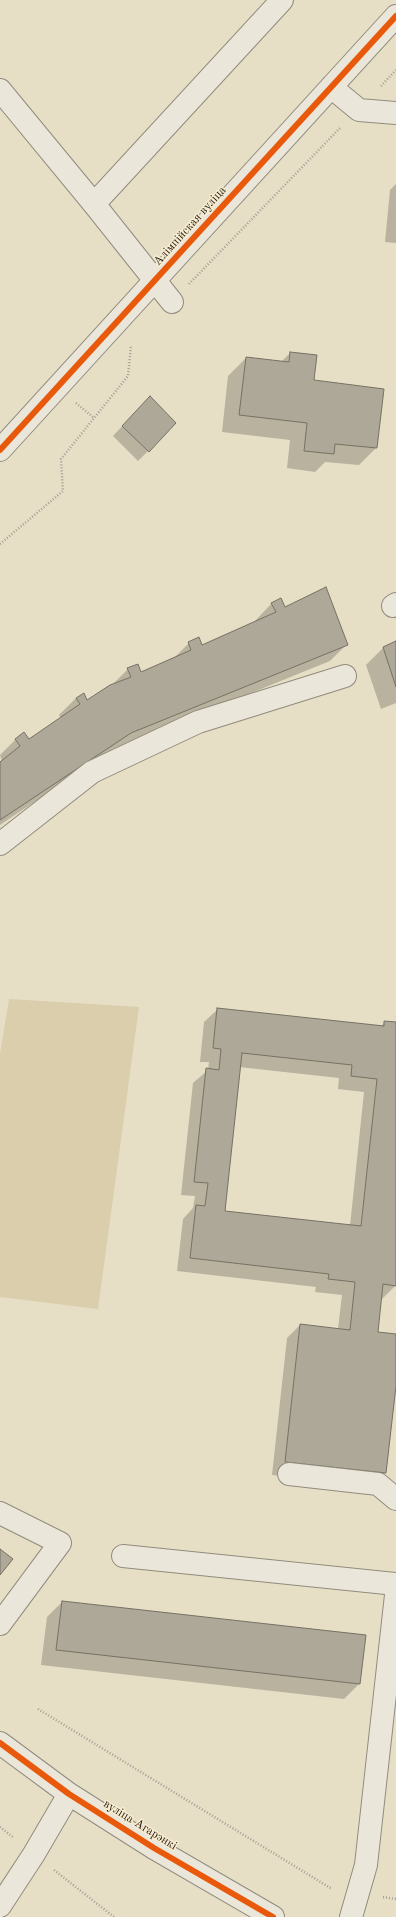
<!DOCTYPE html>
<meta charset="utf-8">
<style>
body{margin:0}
canvas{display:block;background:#e6dec5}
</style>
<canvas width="396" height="1917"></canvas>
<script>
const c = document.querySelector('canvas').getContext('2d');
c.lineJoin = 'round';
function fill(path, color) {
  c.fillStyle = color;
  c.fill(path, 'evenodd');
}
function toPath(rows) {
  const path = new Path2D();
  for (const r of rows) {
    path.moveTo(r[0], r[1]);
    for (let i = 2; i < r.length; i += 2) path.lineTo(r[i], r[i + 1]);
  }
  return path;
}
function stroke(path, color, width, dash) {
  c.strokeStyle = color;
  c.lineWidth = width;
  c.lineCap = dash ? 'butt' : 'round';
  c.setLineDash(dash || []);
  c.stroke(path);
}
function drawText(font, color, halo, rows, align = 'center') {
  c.font = font + ' "Old Standard TT",serif';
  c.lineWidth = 3;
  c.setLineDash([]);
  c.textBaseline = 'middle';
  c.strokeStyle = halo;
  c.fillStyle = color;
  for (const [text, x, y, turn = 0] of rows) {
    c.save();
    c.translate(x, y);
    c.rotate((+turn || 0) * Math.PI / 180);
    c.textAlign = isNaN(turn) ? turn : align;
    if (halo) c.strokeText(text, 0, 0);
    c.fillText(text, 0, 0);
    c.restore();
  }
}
fill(toPath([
 [9,999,139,1007,98,1309,0,1297,0,1054]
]), '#dacead');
fill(toPath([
 [396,184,396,243,385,242,390,190],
 [290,353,313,381,376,448,359,465,325,462,315,472,287,468,290,440,222,432,228,376,246,358,281,362],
 [140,407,148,451,138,461,113,436],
 [272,603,347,644,330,661,113,749,0,825,0,763,2,762,0,755,15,740,24,733,29,741,61,719,59,715,76,698,87,701,111,686,128,669,140,674,172,660,189,643,201,647,256,622,255,621],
 [396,642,396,703,381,709,366,665,383,648],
 [218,1009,380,1027,385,1022,396,1023,396,1285,382,1299,380,1298,376,1333,396,1335,396,1377,385,1473,372,1486,272,1475,287,1338,300,1325,338,1329,342,1295,315,1292,316,1287,177,1271,183,1219,193,1208,195,1196,181,1195,193,1083,208,1070,209,1062,200,1062,204,1022],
 [239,1067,339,1078,338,1089,364,1092,350,1226,224,1212],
 [62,1602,364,1636,359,1684,344,1699,41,1665,47,1617]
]), '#0003');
const building = toPath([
 [290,352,317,355,314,380,384,389,377,448,335,444,334,454,304,451,307,423,239,415,246,357,289,362,290,352],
 [150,396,176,423,149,452,122,426,150,396],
 [326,587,348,645,131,733,0,820,0,762,20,746,15,739,24,732,29,739,80,704,76,698,84,693,87,700,110,685,131,677,127,668,138,664,141,672,191,650,188,642,199,637,202,645,276,612,271,603,281,598,285,607,326,587],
 [396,641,396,687,383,647,396,641],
 [217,1008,384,1026,384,1021,396,1022,396,1286,383,1284,378,1332,396,1334,396,1386,386,1473,285,1462,300,1324,350,1330,355,1282,328,1279,329,1274,190,1258,196,1205,205,1206,208,1183,194,1182,206,1068,219,1070,221,1049,213,1048,217,1008],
 [242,1053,352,1065,351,1076,377,1079,361,1226,225,1211,242,1053],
 [0,1549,13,1559,0,1575,0,1549],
 [62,1601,366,1635,360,1684,56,1650,62,1601]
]);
fill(building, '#aea898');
stroke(building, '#767164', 1);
const minor = toPath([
 [331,87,359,110,396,113],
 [0,90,94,204,172,302],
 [94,204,282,0],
 [0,450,396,16],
 [393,606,396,604],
 [0,844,92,772,198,722,345,676],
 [289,1474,378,1484,396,1499],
 [0,1513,60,1543,0,1624],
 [123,1556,396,1584],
 [0,1743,69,1794,154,1848,273,1917],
 [0,1906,34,1854,69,1794],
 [351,1917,366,1865,396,1595]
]);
stroke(minor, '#918c7d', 24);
stroke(toPath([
 [381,86,396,70],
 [189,284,340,128],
 [76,403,94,418],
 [0,544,63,491,61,459,128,376,131,345],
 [38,1709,332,1889],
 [0,1827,14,1838],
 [54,1870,114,1917],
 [383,1897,396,1899]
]), '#a49f95', 2.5, [1, 2]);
stroke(minor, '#eae6d9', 22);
stroke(toPath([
 [0,450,396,16],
 [0,1743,69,1794,154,1848,273,1917]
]), '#e8590c', 6);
drawText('12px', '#20160f', '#f8edd0', [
 ["Алімпійская вуліца",190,226,-48],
 ["вуліца Агарэнкі",140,1825,32]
]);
</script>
